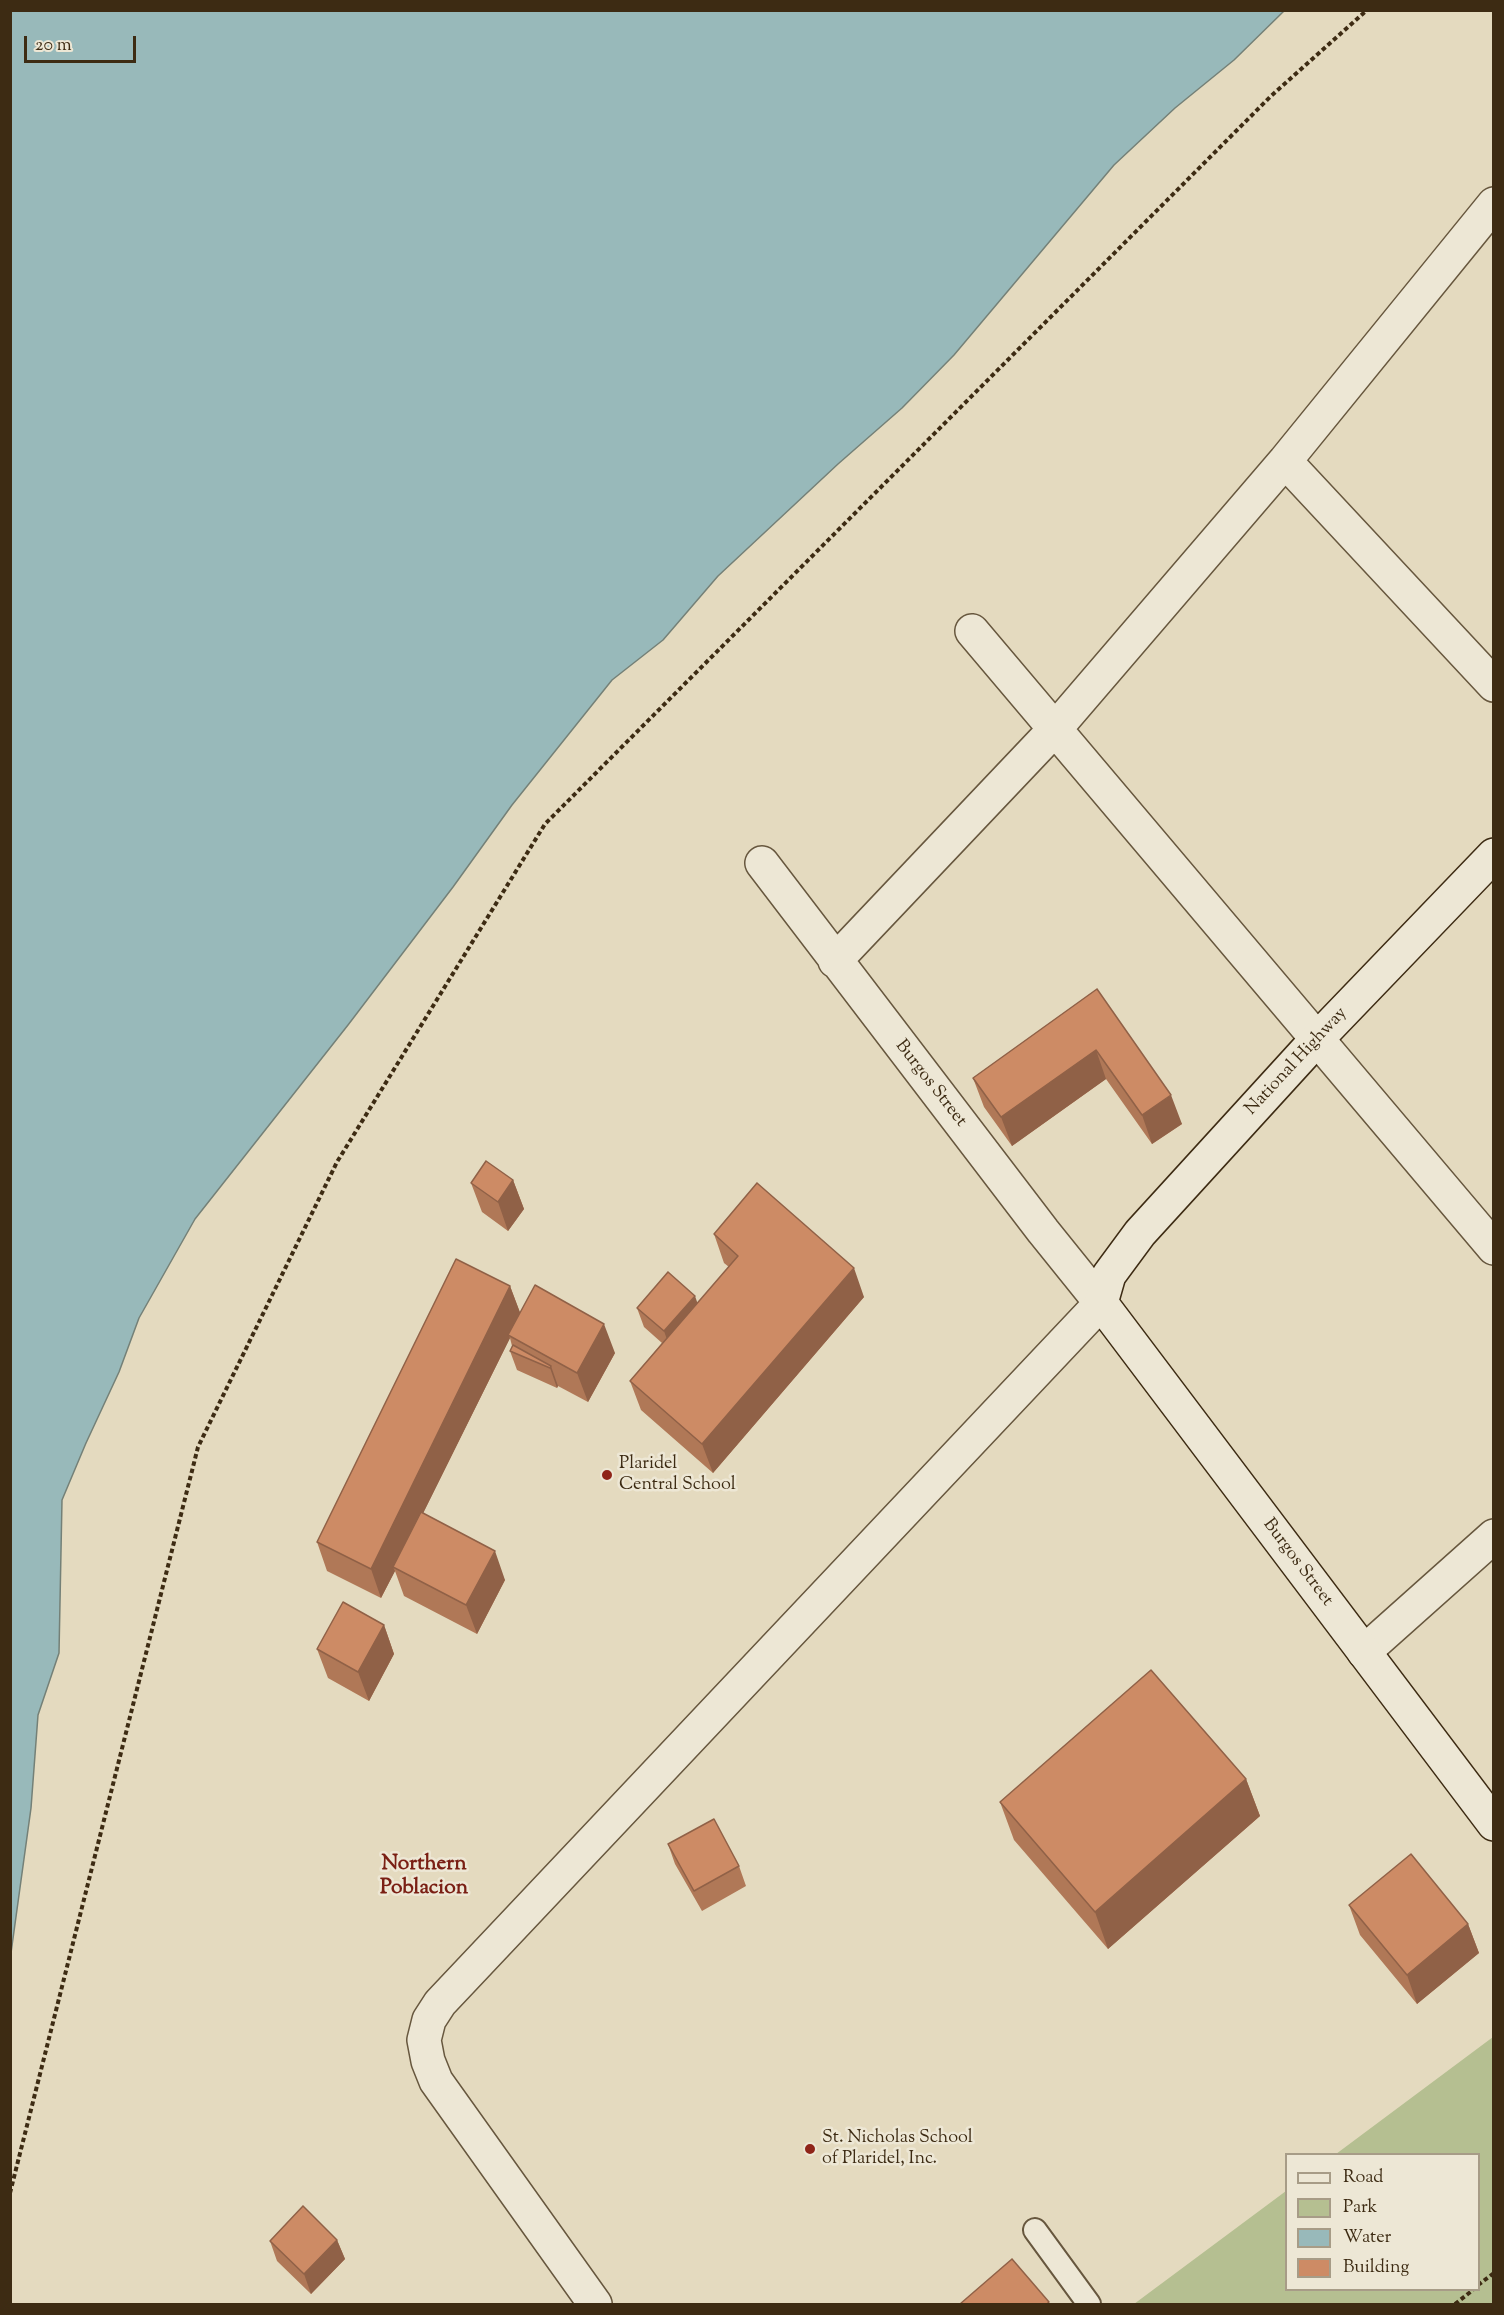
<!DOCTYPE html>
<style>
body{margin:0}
#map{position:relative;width:1504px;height:2315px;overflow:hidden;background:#e4dabf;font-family:"Sorts Mill Goudy",serif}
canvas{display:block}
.frame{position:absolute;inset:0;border:12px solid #3d2b13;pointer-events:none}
.legend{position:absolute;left:1285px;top:2153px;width:195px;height:138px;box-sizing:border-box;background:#ede7d5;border:2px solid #a79c87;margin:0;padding:8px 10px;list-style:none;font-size:18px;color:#3d2b13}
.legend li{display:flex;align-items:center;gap:12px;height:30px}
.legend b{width:30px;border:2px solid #a79c87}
.scale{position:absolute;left:24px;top:36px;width:112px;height:27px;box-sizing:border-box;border:3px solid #3d2b13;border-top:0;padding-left:8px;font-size:18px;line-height:21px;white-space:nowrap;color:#3d2b13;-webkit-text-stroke:4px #ede7d5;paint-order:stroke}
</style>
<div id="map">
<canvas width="1504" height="2315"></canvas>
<div class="frame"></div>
<ul class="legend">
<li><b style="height:8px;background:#ede7d5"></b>Road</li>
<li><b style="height:16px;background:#b5bf91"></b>Park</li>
<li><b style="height:16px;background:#98b9ba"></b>Water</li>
<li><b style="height:16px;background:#cd8b65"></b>Building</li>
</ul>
<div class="scale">20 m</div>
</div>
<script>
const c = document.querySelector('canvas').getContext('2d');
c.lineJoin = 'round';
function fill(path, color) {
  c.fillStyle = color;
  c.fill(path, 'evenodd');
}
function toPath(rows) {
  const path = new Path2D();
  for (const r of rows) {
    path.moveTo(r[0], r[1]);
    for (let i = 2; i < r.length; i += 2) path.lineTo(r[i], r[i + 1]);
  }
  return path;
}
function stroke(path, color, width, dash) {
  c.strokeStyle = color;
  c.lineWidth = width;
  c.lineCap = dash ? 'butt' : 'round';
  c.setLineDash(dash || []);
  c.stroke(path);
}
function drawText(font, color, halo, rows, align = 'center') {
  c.font = font + ' "Sorts Mill Goudy",serif';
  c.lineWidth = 5;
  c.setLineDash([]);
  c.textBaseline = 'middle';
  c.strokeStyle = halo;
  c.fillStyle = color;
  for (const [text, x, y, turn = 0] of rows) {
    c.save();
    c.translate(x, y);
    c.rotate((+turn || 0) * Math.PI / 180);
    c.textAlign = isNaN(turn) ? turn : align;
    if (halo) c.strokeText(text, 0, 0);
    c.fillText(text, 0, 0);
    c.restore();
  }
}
fill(toPath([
 [1493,2037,1493,2304,1134,2304,1286,2191,1286,2290,1478,2290,1478,2154,1336,2154]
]), '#b5bf91');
const water = toPath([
 [11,10,1284,11,1234,60,1175,108,1114,165,954,355,902,408,838,464,718,576,663,640,612,680,512,805,453,887,348,1025,195,1219,139,1318,119,1372,86,1443,62,1500,59,1653,38,1715,31,1808,11,1953,11,10]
]);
fill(water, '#98b9ba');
stroke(water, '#748077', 1.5);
const lane = toPath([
 [1035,2230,1089,2304]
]);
const street = toPath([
 [1285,461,1494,685],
 [972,631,1494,1248],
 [835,961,1055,729,1285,461,1494,204],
 [1364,1652,1494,1536],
 [595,2304,436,2081,428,2061,424,2040,429,2020,440,2003,1101,1303,1043,1231,762,863]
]);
const secondary = toPath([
 [1494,855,1318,1038,1140,1233,1109,1275,1101,1303,1494,1824]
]);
stroke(lane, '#67573e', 26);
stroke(street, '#67573e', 36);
stroke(secondary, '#3d2b13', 36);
stroke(toPath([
 [10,2193,198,1447,337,1162,545,824,1270,97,1367,10],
 [1478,2285,1494,2273],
 [1455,2304,1473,2290]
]), '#3d2b13', 4, [4.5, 3]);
stroke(lane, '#ede7d5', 22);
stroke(street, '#ede7d5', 33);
stroke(secondary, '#ede7d5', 33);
fill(toPath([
 [1097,989,1182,1124,1152,1144,1106,1079,1012,1146,984,1107,973,1078],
 [513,1180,524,1209,508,1231,482,1212,471,1183],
 [714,1234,864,1297,713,1473,641,1410,630,1381,662,1343,644,1327,637,1308,698,1303,729,1267,724,1263],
 [510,1286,520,1313,615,1353,588,1402,558,1386,557,1388,517,1370,510,1351,512,1346,510,1338,423,1513,505,1580,477,1634,404,1596,395,1571,381,1598,327,1571,317,1542],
 [384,1625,394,1654,369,1701,328,1678,317,1649],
 [1246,1779,1260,1816,1108,1949,1014,1840,1000,1802],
 [668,1844,739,1866,746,1886,702,1911,675,1864],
 [1349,1905,1468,1924,1479,1953,1417,2004,1360,1935],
 [337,2240,345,2259,311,2294,277,2261,270,2241]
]), '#b07857');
fill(toPath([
 [1096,1050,1106,1079,1012,1146,1001,1117],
 [1171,1095,1182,1124,1152,1144,1142,1115],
 [513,1180,524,1209,508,1231,498,1202],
 [854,1268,864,1297,713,1473,702,1444],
 [510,1286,521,1315,508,1335,510,1338,396,1568,393,1567,395,1571,381,1598,371,1569],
 [695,1296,702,1316,671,1351,664,1331],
 [604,1324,615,1353,588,1402,577,1373],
 [551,1366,558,1386,557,1388,550,1368],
 [495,1551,505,1580,477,1634,466,1605],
 [384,1625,394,1654,369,1701,358,1672],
 [1246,1779,1260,1816,1108,1949,1095,1912],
 [1468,1924,1479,1953,1417,2004,1407,1975],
 [337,2240,345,2259,311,2294,304,2274]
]), '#906147');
const building = toPath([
 [1097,989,1171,1095,1142,1115,1096,1050,1001,1117,973,1078,1097,989],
 [486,1161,513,1180,498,1202,471,1183,486,1161],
 [757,1183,854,1268,702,1444,630,1381,738,1256,714,1234,757,1183],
 [456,1259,510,1286,371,1569,317,1542,456,1259],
 [668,1272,695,1296,664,1331,637,1308,668,1272],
 [535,1285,604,1324,577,1373,508,1335,535,1285],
 [513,1345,551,1366,550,1368,510,1351,513,1345],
 [421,1512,495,1551,466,1605,393,1567,421,1512],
 [343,1602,384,1625,358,1672,317,1649,343,1602],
 [1151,1670,1246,1779,1095,1912,1000,1802,1151,1670],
 [714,1819,739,1866,694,1891,668,1844,714,1819],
 [1411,1854,1468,1924,1407,1975,1349,1905,1411,1854],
 [303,2206,337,2240,304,2274,270,2241,303,2206],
 [1012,2259,1049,2302,1047,2304,960,2304,1012,2259]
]);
fill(building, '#cd8b65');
stroke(building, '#906147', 1.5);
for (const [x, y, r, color] of [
 [607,1475,6,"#8f2418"],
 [810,2149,6,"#8f2418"]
]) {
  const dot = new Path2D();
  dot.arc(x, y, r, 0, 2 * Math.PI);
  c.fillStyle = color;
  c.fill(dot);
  stroke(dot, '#ede7d5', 2);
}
drawText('18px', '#3d2b13', '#ede7d5', [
 ["National Highway",1297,1062,-47],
 ["Burgos Street",930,1084,52],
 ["Burgos Street",1297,1563,53]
]);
drawText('18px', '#3d2b13', '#ede7d5', [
 ["Plaridel",619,1465],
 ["Central School",619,1486],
 ["St. Nicholas School",822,2139],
 ["of Plaridel, Inc.",822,2160]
], 'left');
drawText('bold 21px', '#7a1f14', '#ede7d5', [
 ["Northern",424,1865],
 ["Poblacion",424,1889]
]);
</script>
